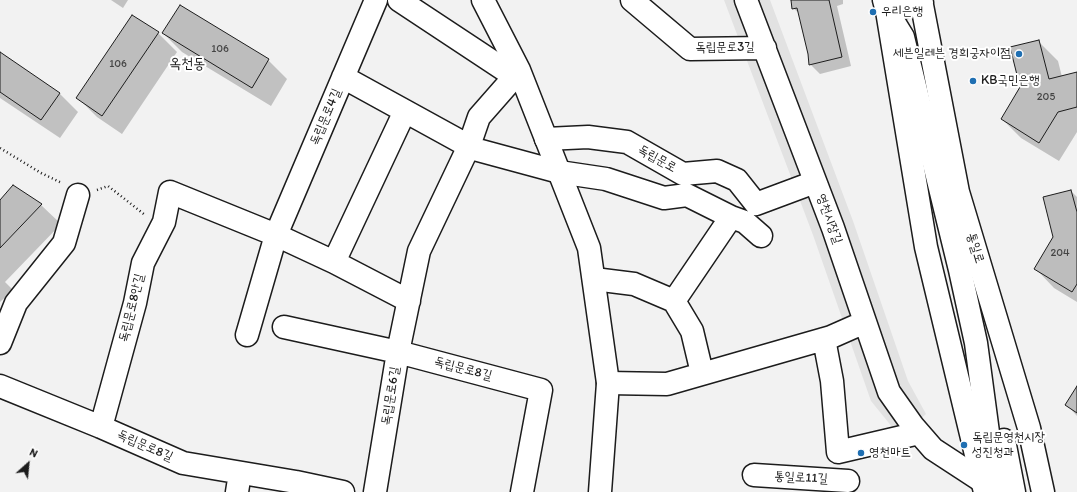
<!DOCTYPE html>
<meta charset="utf-8">
<style>
body{margin:0}
#map{position:relative;width:1077px;height:492px;overflow:hidden;background:#f2f2f2;font-family:Itim,sans-serif}
canvas{display:block}
.north{position:absolute;left:8px;top:444px;width:40px;height:40px;-webkit-text-stroke:3px #fff;paint-order:stroke;rotate:27deg;font-size:11px;font-weight:700;line-height:16px;text-align:center;color:#1c1c1c}
.north::after{content:'';display:block;margin:auto;width:14px;height:18px;background:#1c1c1c;clip-path:polygon(50% 0,100% 100%,50% 72%,0 100%)}
</style>
<div id="map">
<canvas width="1077" height="492"></canvas>
<div class="north">N</div>
</div>
<script>
const c = document.querySelector('canvas').getContext('2d');
c.lineJoin = 'round';
function fill(path, color) {
  c.fillStyle = color;
  c.fill(path, 'evenodd');
}
function toPath(rows) {
  const path = new Path2D();
  for (const r of rows) {
    path.moveTo(r[0], r[1]);
    for (let i = 2; i < r.length; i += 2) path.lineTo(r[i], r[i + 1]);
  }
  return path;
}
function stroke(path, color, width, dash) {
  c.strokeStyle = color;
  c.lineWidth = width;
  c.lineCap = dash ? 'butt' : 'round';
  c.setLineDash(dash || []);
  c.stroke(path);
}
function drawText(font, color, halo, rows, align = 'center') {
  c.font = font + ' Itim,"Poor Story",sans-serif';
  c.lineWidth = 4;
  c.setLineDash([]);
  c.textBaseline = 'middle';
  c.strokeStyle = halo;
  c.fillStyle = color;
  for (const [text, x, y, turn = 0] of rows) {
    c.save();
    c.translate(x, y);
    c.rotate((+turn || 0) * Math.PI / 180);
    c.textAlign = isNaN(turn) ? turn : align;
    if (halo) c.strokeText(text, 0, 0);
    c.fillText(text, 0, 0);
    c.restore();
  }
}
fill(toPath([
 [724,0,770,0,853,221,908,381,926,414,913,426,897,433,871,401,813,235]
]), '#e2e2e2');
fill(toPath([
 [111,0,128,0,123,8],
 [792,0,843,0,843,4,837,6,851,66,820,74,810,64,800,14,793,8],
 [158,33,177,52,122,134,97,117,78,98],
 [163,33,268,60,287,79,271,106,182,52],
 [1038,41,1058,61,1062,77,1077,73,1077,132,1059,161,1021,138,1002,119,1021,87],
 [0,54,59,93,78,112,60,138,0,98],
 [14,187,41,205,61,224,5,282,13,290,0,302,0,202],
 [1071,191,1077,197,1077,302,1054,288,1035,268,1054,237],
 [1077,388,1077,416,1067,405]
]), '#0003');
const building = toPath([
 [791,0,829,0,842,57,809,65,808,54,797,8,792,9,791,0],
 [180,5,269,59,252,88,162,33,180,5],
 [132,15,159,32,102,116,76,98,132,15],
 [1039,40,1049,79,1077,72,1077,107,1058,112,1039,143,1001,119,1020,87,1010,47,1039,40],
 [0,52,60,93,41,120,0,92,0,52],
 [13,185,42,204,0,248,0,200,13,185],
 [1071,190,1077,212,1077,284,1072,292,1034,269,1053,237,1043,197,1071,190],
 [1077,386,1077,413,1065,405,1077,386]
]);
fill(building, '#bdbdbd');
stroke(building, '#1c1c1c', 1);
const minor = toPath([
 [399,0,523,82],
 [632,0,690,49,765,48],
 [746,0,833,228,889,392,913,426,933,449,982,481],
 [887,11,903,37,960,270,976,343,989,440,998,492],
 [343,77,474,149,559,172,606,179,664,198,687,195,731,217],
 [546,139,588,137,627,142,683,174,717,171,737,180,756,204,815,182],
 [334,262,405,111],
 [594,279,634,284,674,301,692,331,702,373],
 [674,301,731,217,745,222,761,236],
 [284,327,398,352,541,390,522,492],
 [247,335,276,235,376,0],
 [824,339,832,381,838,452,919,433],
 [0,343,16,303,64,243,78,195],
 [608,383,667,384,831,337,865,322],
 [0,386,101,427,183,463,296,482,343,492],
 [101,427,135,303,143,263,164,222,170,192,276,235,334,262,409,301],
 [1004,440,1014,492],
 [754,475,848,481],
 [237,492,240,473],
 [375,492,398,352,419,251,469,146,479,117,515,76]
]);
const major = toPath([
 [483,0,519,70,589,248,608,383,600,492],
 [884,0,887,11,926,247,985,492],
 [921,0,958,192,1029,428,1043,492],
 [887,11,922,3]
]);
stroke(minor, '#1c1c1c', 25);
stroke(major, '#1c1c1c', 25);
stroke(toPath([
 [0,148,41,173,62,183],
 [97,190,108,186,126,200,145,215]
]), '#1c1c1c', 2.5, [1, 3]);
stroke(minor, '#fff', 22);
stroke(major, '#fff', 22);
for (const [x, y, r, color] of [
 [873,12,4,"#1f6fb2"],
 [1019,54,4,"#1f6fb2"],
 [973,81,4,"#1f6fb2"],
 [964,445,4,"#1f6fb2"],
 [861,453,4,"#1f6fb2"]
]) {
  const dot = new Path2D();
  dot.arc(x, y, r, 0, 2 * Math.PI);
  c.fillStyle = color;
  c.fill(dot);
  stroke(dot, '#fff', 1.5);
}
drawText('11px', '#444', null, [
 ["106",220,49],
 ["106",118,64],
 ["205",1046,97],
 ["204",1060,253]
]);
drawText('13px', '#1c1c1c', '#fff', [
 ["우리은행",881,12],
 ["세븐일레븐 경희궁자이점",1011,54,"right"],
 ["KB국민은행",981,81],
 ["독립문영천시장",972,438],
 ["성진청과",972,453],
 ["영천마트",869,453]
], 'left');
drawText('13px', '#1c1c1c', '#fff', [
 ["독립문로3길",725,48],
 ["독립문로4길",326,117,-67],
 ["독립문로",657,159,29],
 ["영천시장길",829,219,70],
 ["통일로",975,248,73],
 ["독립문로8안길",132,308,-76],
 ["독립문로8길",463,369,15],
 ["독립문로6길",391,396,-81],
 ["독립문로8길",145,446,24],
 ["통일로11길",801,478,3]
]);
drawText('15px', '#1c1c1c', '#fff', [
 ["옥천동",187,64]
]);
</script>
